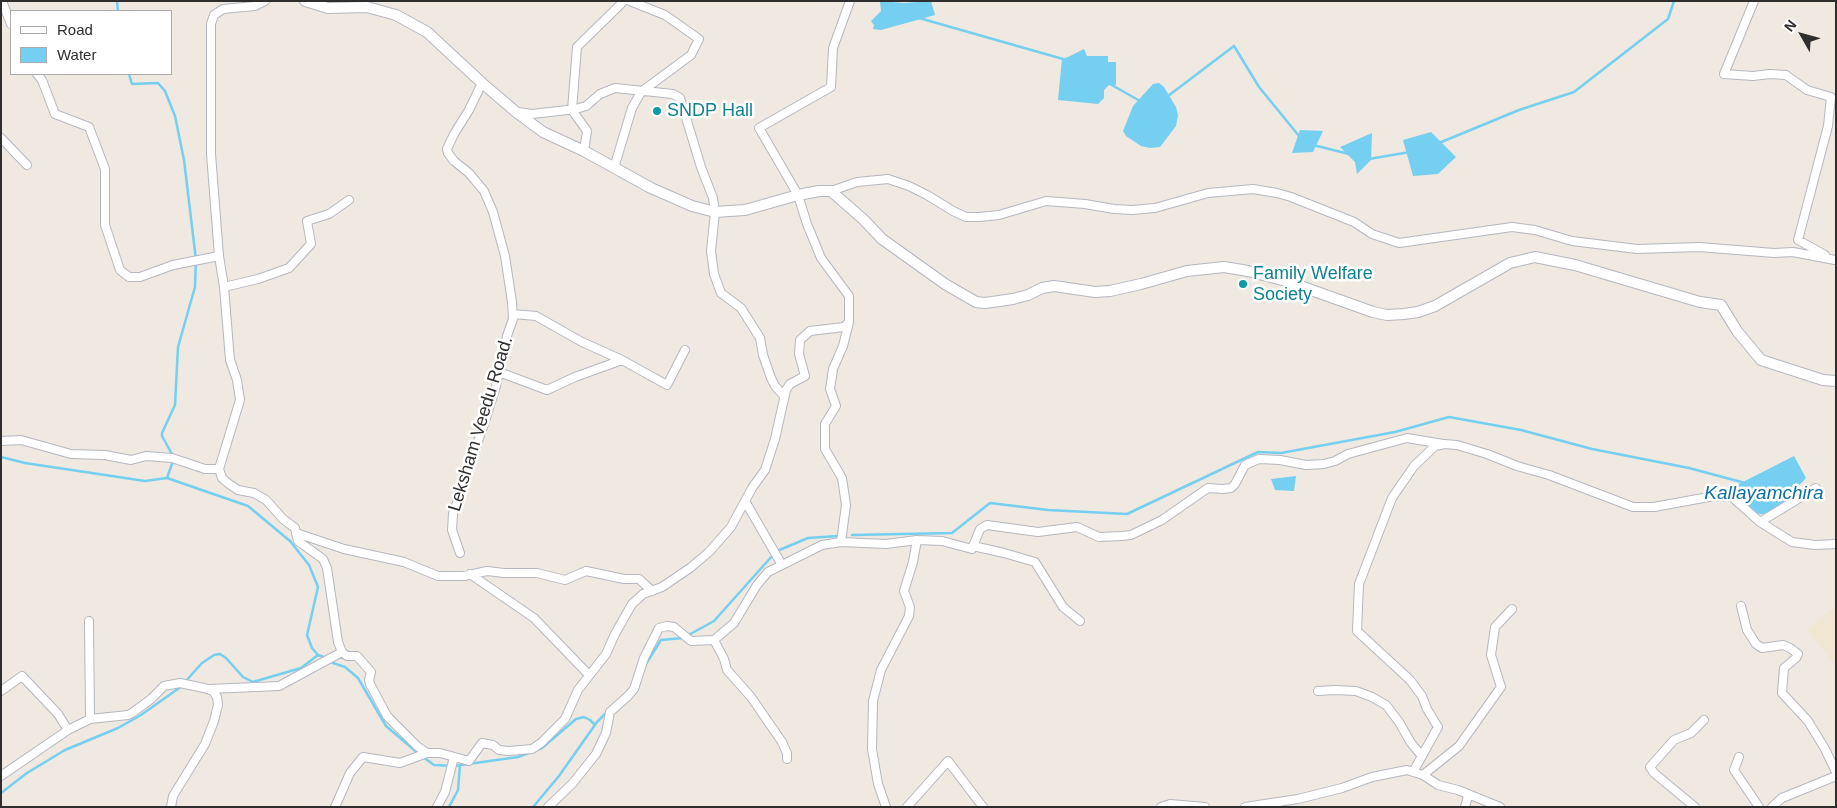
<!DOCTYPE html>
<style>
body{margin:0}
#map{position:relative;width:1837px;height:808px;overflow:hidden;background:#efe9e1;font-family:Arial,sans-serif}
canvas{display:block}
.frame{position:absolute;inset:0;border:2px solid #2e2e2e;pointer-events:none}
.legend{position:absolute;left:10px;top:10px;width:162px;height:65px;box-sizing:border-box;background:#fff;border:1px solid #ababab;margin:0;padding:6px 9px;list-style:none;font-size:15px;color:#2e2e2e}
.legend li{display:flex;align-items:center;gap:10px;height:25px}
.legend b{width:25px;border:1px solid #ababab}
.north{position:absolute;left:1777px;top:10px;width:50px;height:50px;-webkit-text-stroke:4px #fff;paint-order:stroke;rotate:308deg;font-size:14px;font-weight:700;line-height:20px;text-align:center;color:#2e2e2e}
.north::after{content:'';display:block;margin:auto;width:18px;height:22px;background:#2e2e2e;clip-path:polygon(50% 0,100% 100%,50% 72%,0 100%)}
</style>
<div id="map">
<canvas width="1837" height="808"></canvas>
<div class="frame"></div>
<ul class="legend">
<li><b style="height:6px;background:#fff"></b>Road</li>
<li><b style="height:14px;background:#75cff0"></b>Water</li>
</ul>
<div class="north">N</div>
</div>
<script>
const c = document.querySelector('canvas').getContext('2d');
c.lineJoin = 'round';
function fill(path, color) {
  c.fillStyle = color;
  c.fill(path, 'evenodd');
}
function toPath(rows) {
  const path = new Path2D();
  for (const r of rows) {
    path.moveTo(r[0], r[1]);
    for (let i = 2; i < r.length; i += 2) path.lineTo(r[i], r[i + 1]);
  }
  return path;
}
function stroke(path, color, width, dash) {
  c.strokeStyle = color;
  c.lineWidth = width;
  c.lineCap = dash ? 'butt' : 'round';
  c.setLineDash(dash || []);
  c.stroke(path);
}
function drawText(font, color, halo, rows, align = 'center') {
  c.font = font + ' Arial,sans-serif';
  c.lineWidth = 5;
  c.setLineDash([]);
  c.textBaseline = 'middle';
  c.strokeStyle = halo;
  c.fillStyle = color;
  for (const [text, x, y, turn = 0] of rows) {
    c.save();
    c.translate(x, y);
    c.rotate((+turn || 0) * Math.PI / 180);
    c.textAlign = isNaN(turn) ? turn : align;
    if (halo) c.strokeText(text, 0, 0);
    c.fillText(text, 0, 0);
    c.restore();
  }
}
fill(toPath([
 [1836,606,1836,668,1808,629]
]), '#f0e6d1');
fill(toPath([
 [880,1,904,3,931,1,935,15,881,30,873,29,874,25,871,21,881,11],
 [1084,49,1087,56,1108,56,1108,62,1116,62,1116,85,1109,85,1104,90,1104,98,1098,104,1058,100,1062,59,1068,57],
 [1159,83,1164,87,1176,107,1178,115,1176,126,1160,147,1150,148,1141,146,1126,136,1123,131,1133,106,1153,84],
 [1300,130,1323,131,1313,152,1292,153],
 [1431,132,1456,157,1438,174,1413,176,1403,140],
 [1372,133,1371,160,1357,174,1355,162,1340,147],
 [1794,456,1806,478,1771,515,1752,513,1733,487],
 [1296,476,1294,491,1275,490,1271,479]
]), '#75cff0');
stroke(toPath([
 [117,1,118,11],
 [919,18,1063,59],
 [129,74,132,84,158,83,165,91,175,116,184,160,196,260,195,287,178,347,175,405,162,433,162,436,173,456],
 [1110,84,1140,101],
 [1168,96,1234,46,1259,87,1299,136],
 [1439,143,1519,110,1574,92,1668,19,1674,1],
 [1313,145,1349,154],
 [1369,159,1410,152],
 [1,457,25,463,145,481,167,478,248,506,290,541,309,565,318,587,307,635,312,648,318,655,327,658],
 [167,478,173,461],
 [852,535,952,533,990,503,1048,510,1127,514,1258,452,1281,453,1395,432,1449,417,1521,430,1592,449,1689,468,1745,483],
 [777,551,808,538,838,536],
 [333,663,345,667,358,678,386,726,419,754],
 [646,664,661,640,683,638,714,621,773,555],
 [185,682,202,663,214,655,220,654,226,658,243,677,253,682,301,668,318,655],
 [423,757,434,765,454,766,518,757,542,748,576,719,584,717,590,720,595,725],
 [1,793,27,773,65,750,118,728,141,715,182,686],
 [449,807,458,790,460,765],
 [533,807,559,776,597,722,608,711]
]), '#75cff0', 2.5);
const minor = toPath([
 [2,1,11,24],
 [1754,1,1724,74,1753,76,1770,74,1786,75,1807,90,1831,97,1828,126,1798,240,1825,255],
 [37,74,42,80,55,114,89,127,105,169,105,225,120,270,129,277,140,277,173,265,219,256,211,154,211,24,214,15,223,9,255,6,265,1],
 [518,112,532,114,576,109,586,106,600,94,615,88,673,94,680,98,701,167,713,198,715,212,711,251,714,274,721,293,741,308,760,338,763,355,771,378,775,386,783,395],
 [1,138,27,165],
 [584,151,587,131,572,110,577,47,624,1],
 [614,168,632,108,641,92,691,55,699,39,665,15,630,1],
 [831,191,857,182,888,179,909,186,927,195,953,211,966,217,979,217,999,215,1046,201,1085,204,1114,209,1132,210,1155,208,1208,193,1253,189,1277,193,1291,197,1354,222,1372,234,1399,243,1512,227,1535,230,1572,241,1637,249,1699,247,1774,253,1793,252,1835,260],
 [219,256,224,287,230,360,237,380,240,400,219,469],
 [224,287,258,279,289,268,311,244,307,221,329,214,349,200],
 [513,314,536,316,582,342,622,360,667,385,685,350],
 [499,372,547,390,575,377,622,360],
 [1,441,21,440,71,454,105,455,131,460,146,456,172,458,205,469,219,469],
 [219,469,222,478,229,484,238,490,254,493,266,500,283,519,295,528,298,541,323,559,327,568,338,642,342,652,347,656,357,656,371,672,369,680,370,684,387,716,417,746,427,753,440,753,469,761,482,743,493,745,499,750,509,751,532,749,541,743,565,719,578,690,606,654,615,634,632,604,643,594,662,587,690,568,709,552,731,527,752,488,765,470,775,439,786,390,790,384,805,376,799,354,800,340,810,331,844,327,849,322,849,296,821,258,807,224,798,195,759,128,831,87,833,48,850,1],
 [745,501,782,565],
 [1760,522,1816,488],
 [296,533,344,549,404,562,438,576,464,576,487,571,504,573,537,573,565,580,586,571,624,579,639,579,652,591],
 [841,542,846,505,842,478,825,449,825,424,836,406,830,389,833,369,843,346,849,322],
 [973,546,1004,553,1035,562,1063,607,1080,621],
 [460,553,452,530,453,514,485,421,496,386,507,336,513,319,512,302,505,256,493,212,484,191,469,173,454,161,448,153,447,149,454,134,469,110,482,83],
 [470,574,534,618,589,675],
 [1741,606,1747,630,1756,644,1762,648,1783,645,1790,648,1798,654,1796,658,1784,668,1782,693,1808,721,1825,749,1836,772],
 [89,621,90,719],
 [714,640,724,659,727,670,751,697,782,742,787,753,787,759],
 [209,689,279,686,342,652],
 [1,691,22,676,58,714,68,730],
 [1318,691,1335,690,1356,691,1372,697,1386,705,1399,722,1411,743,1422,756],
 [1739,757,1734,770,1759,807],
 [1413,772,1438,727,1427,709,1422,696,1410,680,1357,631,1359,584,1392,498,1414,466,1435,446,1444,444,1457,445,1487,454,1517,466,1549,475,1633,507,1654,507,1714,496,1732,497,1760,522,1792,542,1815,545,1836,544],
 [1423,775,1459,746,1501,687,1491,655,1495,627,1512,609],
 [1,776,68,730,90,719,128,715,132,713,151,699,164,686,180,683,204,688,213,691,217,697,218,705,214,721,205,744,173,796,171,807],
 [335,807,350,773,363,757,400,763,427,753],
 [437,807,445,792,454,757],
 [548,807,572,784,596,754,606,733,610,712,628,696,634,689,644,658,659,628,667,626,674,627,691,641,714,640,734,623,757,585,768,572,822,545,841,542,886,544,917,540,942,541,972,549,980,529,987,525,1038,532,1077,527,1099,537,1122,536,1131,535,1162,520,1208,488,1223,489,1231,488,1235,484,1245,465,1259,459,1280,460,1306,465,1324,464,1335,461,1348,454,1407,438,1443,444],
 [886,807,878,784,872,749,873,701,881,670,909,616,910,607,904,591,913,562,917,540],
 [907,807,948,761,983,807],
 [1161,807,1170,804,1205,807],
 [1245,807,1298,799,1342,788,1372,777,1407,770,1423,775,1438,785,1458,790,1500,807],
 [1465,807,1468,796],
 [1695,807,1654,773,1650,767,1674,740,1691,733,1704,720],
 [1772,807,1782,798,1836,776]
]);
const tertiary = toPath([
 [305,1,328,8,367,7,396,15,427,32,482,83,516,112,543,132,584,151,651,188,692,206,715,212,745,210,798,195,819,191,831,191,864,220,882,239,945,284,976,302,985,303,1013,299,1028,295,1042,288,1054,286,1095,292,1110,291,1141,284,1187,271,1224,267,1248,271,1286,281,1373,312,1387,315,1404,314,1418,312,1435,306,1510,263,1535,257,1575,265,1700,302,1721,305,1737,331,1761,360,1823,380,1836,381]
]);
stroke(minor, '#b4b7c1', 10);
stroke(tertiary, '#b4b7c1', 12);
stroke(minor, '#fff', 8);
stroke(tertiary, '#fff', 10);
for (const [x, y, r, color] of [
 [657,111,5,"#0f9aa8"],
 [1243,284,5,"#0f9aa8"]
]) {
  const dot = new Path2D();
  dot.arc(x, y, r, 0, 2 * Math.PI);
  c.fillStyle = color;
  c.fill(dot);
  stroke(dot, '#fff', 2);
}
drawText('18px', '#0d838f', '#fff', [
 ["SNDP Hall",667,111],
 ["Family Welfare",1253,274],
 ["Society",1253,295]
], 'left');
drawText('18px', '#2e2e2e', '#fff', [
 ["Leksham Veedu Road.",481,424,-73]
]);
drawText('italic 19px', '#0d6fa3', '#fff', [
 ["Kallayamchira",1764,494]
]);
</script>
